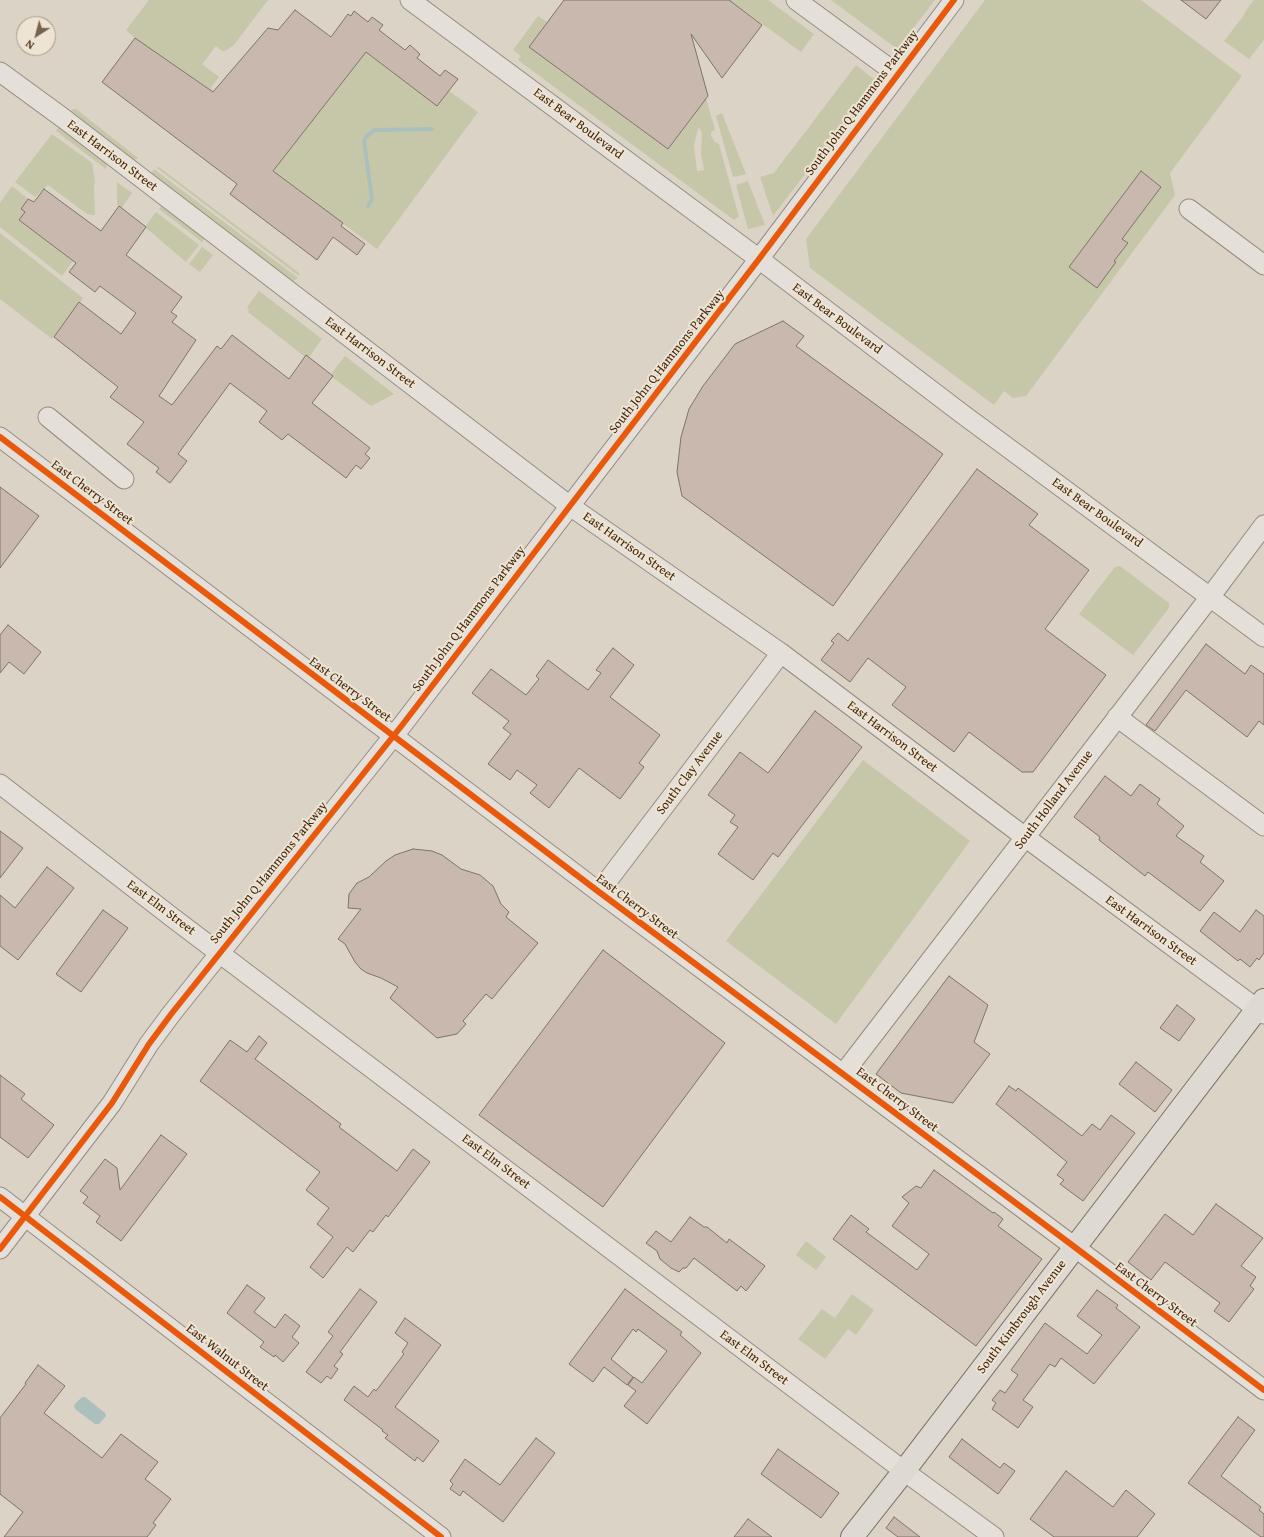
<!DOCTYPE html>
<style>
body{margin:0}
#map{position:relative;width:1264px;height:1537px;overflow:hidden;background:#dbd3c6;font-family:"Gentium Book Plus",serif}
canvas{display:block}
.north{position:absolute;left:16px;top:16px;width:40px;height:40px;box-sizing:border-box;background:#ede4d4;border:1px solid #a99883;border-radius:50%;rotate:216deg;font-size:11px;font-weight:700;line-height:16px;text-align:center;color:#43250a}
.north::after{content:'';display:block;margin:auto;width:14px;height:18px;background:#78624c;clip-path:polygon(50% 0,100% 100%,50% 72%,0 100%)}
</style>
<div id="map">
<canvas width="1264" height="1537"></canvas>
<div class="north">N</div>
</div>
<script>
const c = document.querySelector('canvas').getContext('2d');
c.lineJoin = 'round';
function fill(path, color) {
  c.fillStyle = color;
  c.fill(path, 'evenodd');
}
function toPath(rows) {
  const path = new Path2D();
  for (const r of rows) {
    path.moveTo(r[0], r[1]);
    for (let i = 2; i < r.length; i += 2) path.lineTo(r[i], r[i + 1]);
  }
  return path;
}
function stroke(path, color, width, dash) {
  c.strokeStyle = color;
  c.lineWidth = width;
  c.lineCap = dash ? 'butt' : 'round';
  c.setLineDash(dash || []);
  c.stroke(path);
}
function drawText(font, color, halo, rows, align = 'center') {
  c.font = font + ' "Gentium Book Plus",serif';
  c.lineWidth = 4;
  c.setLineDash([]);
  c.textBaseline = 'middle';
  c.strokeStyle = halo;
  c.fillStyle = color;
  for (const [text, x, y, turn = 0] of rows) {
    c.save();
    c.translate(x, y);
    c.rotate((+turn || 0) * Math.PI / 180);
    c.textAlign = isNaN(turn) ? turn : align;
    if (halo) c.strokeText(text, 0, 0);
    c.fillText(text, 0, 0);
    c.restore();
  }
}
fill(toPath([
 [149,0,268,0,234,45,227,50,222,51,216,46,202,64,219,77,211,87,213,92,135,38,126,30],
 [729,0,768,0,814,34,801,52],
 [831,0,935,0,897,49],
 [985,0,1141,0,1242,76,1170,173,1175,195,1026,396,1013,398,1004,391,994,405,810,268,806,239],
 [1254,0,1264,0,1264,40,1249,59,1224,41,1244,15,1245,12],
 [538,16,547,22,529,47,668,149,706,98,715,130,711,132,711,136,715,142,719,144,739,217,734,220,518,60,521,56,513,50],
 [698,128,700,129,702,133,701,154,704,170,697,171,694,146],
 [366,52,437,106,449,91,478,112,377,249,273,171],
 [856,65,876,81,773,216,760,177,774,173],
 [73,109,76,109,138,158,137,159,132,160,69,113],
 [722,113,746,174,733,177,716,116],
 [59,126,107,164,106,169,56,131],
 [52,134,92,163,95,181,94,188,95,215,91,215,87,214,48,185,35,197,15,182],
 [159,167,299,273,299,276,157,168],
 [154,169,298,278,292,282,154,178,152,173],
 [748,181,765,225,748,229,736,185],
 [117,182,132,193,121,209,119,208,117,204],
 [12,186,28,199,21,209,25,212,19,220,73,261,62,276,0,227,0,203],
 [162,205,205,237,202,242,159,209],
 [156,212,199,245,186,262,145,227],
 [0,233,83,298,52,339,0,299],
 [202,247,213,255,200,272,189,264],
 [259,291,322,339,309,357,305,357,248,312,249,310,247,307],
 [345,356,394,394,371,406,332,377,333,376,331,374],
 [1120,566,1169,603,1169,608,1133,655,1079,614,1115,567],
 [863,760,970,841,836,1024,726,941],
 [806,1241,826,1257,816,1270,796,1255],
 [852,1294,874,1310,856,1335,848,1329,825,1359,798,1339,822,1309,835,1318]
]), '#c6c7a9');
fill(toPath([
 [82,1397,85,1397,105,1413,106,1416,99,1424,95,1424,75,1409,74,1405]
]), '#abc0bc');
stroke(toPath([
 [368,206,372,199,364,141,366,137,374,130,432,129]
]), '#abc0bc', 4);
const building = toPath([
 [564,0,729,0,762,25,722,78,691,34,708,96,668,149,529,47,564,0],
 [1181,0,1221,0,1206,19,1181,0],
 [295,10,331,37,348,14,351,16,354,11,368,22,372,17,383,25,379,30,405,50,410,45,420,54,417,58,440,76,445,70,458,79,437,106,366,52,273,171,343,223,341,226,365,244,357,255,333,237,317,260,230,194,237,184,102,82,135,38,213,92,268,28,278,30,295,10],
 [1141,171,1161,187,1122,239,1128,243,1114,261,1116,262,1097,288,1069,267,1141,171],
 [44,189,101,231,119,206,146,227,126,255,182,297,171,312,177,316,172,322,196,340,159,396,172,405,217,346,221,349,232,335,289,379,306,355,333,376,312,403,370,448,365,454,370,458,361,469,356,465,346,478,288,434,282,440,259,422,267,411,230,383,178,454,187,461,170,483,156,472,159,468,127,444,144,422,110,397,118,387,54,337,79,302,121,334,136,313,100,286,95,292,69,272,76,263,19,220,25,212,21,209,28,199,34,202,44,189],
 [783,321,804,336,796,346,943,454,833,606,682,496,677,472,681,437,689,409,703,386,735,344,783,321],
 [977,469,1038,514,1029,525,1089,570,1045,629,1106,675,1033,772,1022,772,969,732,954,752,892,705,906,687,868,658,850,682,821,660,834,643,831,641,838,633,848,641,977,469],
 [0,487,39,516,0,568,0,487],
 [8,625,41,652,24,674,9,662,0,673,0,635,8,625],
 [1206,644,1245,674,1251,665,1264,674,1264,725,1259,721,1247,737,1186,690,1155,731,1146,725,1206,644],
 [613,648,634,665,610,697,660,735,639,763,644,767,620,799,579,768,549,808,530,793,537,785,517,770,510,780,488,764,511,734,503,728,509,721,472,693,491,669,526,695,539,679,536,676,548,660,588,690,601,673,596,670,613,648],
 [815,711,862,747,778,857,773,853,753,880,718,854,738,827,730,822,735,815,708,795,740,752,768,773,815,711],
 [1105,776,1131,796,1140,784,1160,799,1157,804,1184,826,1176,836,1204,856,1200,862,1224,881,1200,911,1148,872,1145,876,1099,840,1100,837,1074,817,1105,776],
 [0,831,23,848,0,878,0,831],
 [413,849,432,851,442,855,461,869,480,875,493,886,501,904,509,912,506,917,538,943,492,999,486,994,463,1021,466,1024,457,1034,437,1038,390,998,398,987,381,978,367,973,361,969,355,962,345,944,338,939,361,909,348,908,349,894,357,883,369,877,386,861,395,855,413,849],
 [47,867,74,888,18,960,0,946,0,895,15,908,47,867],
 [103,910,128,928,81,992,56,974,103,910],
 [1256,910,1264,916,1264,953,1259,960,1257,958,1250,967,1240,959,1238,961,1200,931,1214,912,1240,932,1256,910],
 [603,950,725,1043,603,1207,479,1115,603,950],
 [949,976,988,1005,974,1042,990,1054,953,1103,901,1093,876,1074,949,976],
 [1177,1005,1195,1019,1179,1041,1160,1028,1177,1005],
 [259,1036,267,1043,255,1059,341,1124,339,1127,397,1171,413,1149,430,1162,388,1217,386,1215,373,1232,370,1230,353,1252,347,1247,323,1278,310,1267,333,1237,317,1224,329,1208,306,1190,320,1172,200,1081,230,1040,247,1052,259,1036],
 [1136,1062,1172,1090,1155,1112,1119,1084,1136,1062],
 [0,1075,25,1094,21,1099,54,1125,28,1158,0,1137,0,1075],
 [1009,1086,1016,1091,1018,1088,1082,1136,1092,1124,1100,1130,1111,1115,1135,1133,1083,1201,1060,1184,1064,1180,1057,1175,1067,1162,996,1104,1009,1086],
 [161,1135,187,1154,121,1241,96,1222,100,1216,83,1203,88,1197,80,1191,105,1159,117,1168,120,1190,161,1135],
 [934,1170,993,1213,994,1212,1003,1219,998,1226,1042,1259,976,1346,833,1239,851,1215,869,1229,866,1232,917,1270,929,1254,892,1226,909,1203,902,1197,916,1186,921,1188,934,1170],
 [1216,1204,1263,1238,1241,1266,1256,1277,1250,1286,1254,1289,1229,1322,1214,1311,1220,1303,1165,1262,1151,1280,1128,1262,1165,1214,1193,1235,1216,1204],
 [690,1217,704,1227,707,1227,727,1243,729,1239,765,1266,746,1291,741,1286,737,1291,694,1258,686,1268,683,1268,679,1272,671,1268,660,1259,657,1251,646,1243,656,1231,671,1242,690,1217],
 [247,1285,265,1298,254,1312,275,1328,285,1314,300,1326,292,1337,299,1343,283,1362,275,1355,274,1357,260,1347,264,1342,227,1313,247,1285],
 [360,1289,377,1302,340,1352,343,1354,334,1366,338,1369,331,1379,327,1376,321,1383,306,1372,333,1336,328,1332,360,1289],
 [625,1289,682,1332,680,1335,701,1353,647,1424,624,1406,636,1391,628,1385,634,1377,642,1383,667,1351,638,1329,636,1332,633,1329,611,1359,633,1377,627,1385,604,1367,593,1382,569,1364,625,1289],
 [1097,1290,1118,1305,1116,1308,1140,1327,1094,1384,1061,1358,1055,1367,1050,1364,1023,1400,1033,1407,1018,1428,992,1409,996,1403,992,1400,1000,1390,1005,1393,1018,1375,1011,1370,1045,1323,1087,1354,1102,1335,1077,1316,1097,1290],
 [405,1318,441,1345,395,1407,439,1441,423,1462,417,1457,415,1461,385,1438,388,1435,382,1431,383,1430,344,1400,354,1386,368,1397,374,1389,376,1391,404,1354,402,1352,408,1343,395,1333,405,1318],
 [38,1365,65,1386,44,1413,102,1458,121,1434,158,1462,145,1479,171,1499,153,1523,156,1525,147,1537,4,1537,23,1512,0,1494,0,1418,26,1384,25,1383,38,1365],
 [1238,1417,1255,1430,1221,1476,1261,1507,1259,1510,1264,1514,1264,1537,1261,1537,1188,1483,1238,1417],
 [536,1438,555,1453,503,1522,463,1491,460,1496,450,1489,453,1484,450,1481,465,1459,500,1485,536,1438],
 [962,1439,1000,1468,1004,1463,1015,1471,998,1494,949,1457,962,1439],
 [778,1449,839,1493,821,1518,761,1474,778,1449],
 [1066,1471,1113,1507,1126,1490,1155,1514,1137,1537,1054,1537,1030,1519,1066,1471],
 [894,1517,920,1537,898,1537,886,1528,894,1517],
 [748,1519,772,1537,734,1537,748,1519]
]);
fill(building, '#c8b8ad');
stroke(building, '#7d7469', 1);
const minor = toPath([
 [410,0,759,259,961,413,1264,637],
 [796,0,897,74],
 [0,72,63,118,570,506,781,653,1025,837,1264,1014],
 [1189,209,1264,265],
 [48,417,124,479],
 [0,437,599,892,1068,1242,1264,1390],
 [1117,717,1264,826],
 [0,784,173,918,904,1471,994,1537],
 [599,892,781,653],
 [843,1074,1210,597,1264,525],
 [0,1197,441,1537],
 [0,1249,112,1103,149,1044,172,1013,403,724,759,259,954,0]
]);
const major = toPath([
 [852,1537,904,1471,1264,1000]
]);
stroke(minor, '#948c81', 21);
stroke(major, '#7d7469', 24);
stroke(minor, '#e4e0d9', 19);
stroke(major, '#dedad3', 22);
stroke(toPath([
 [0,437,599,892,1068,1242,1264,1390],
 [0,1197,441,1537],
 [0,1249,112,1103,149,1044,172,1013,403,724,759,259,954,0]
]), '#e8590c', 6);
drawText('13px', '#43250a', '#ede4d4', [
 ["South John Q Hammons Parkway",862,103,-53],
 ["East Bear Boulevard",578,124,37],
 ["East Harrison Street",112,156,37],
 ["East Bear Boulevard",837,319,37],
 ["East Harrison Street",370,353,37],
 ["South John Q Hammons Parkway",667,362,-52],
 ["East Cherry Street",92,493,37],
 ["East Bear Boulevard",1097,513,36],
 ["East Harrison Street",629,547,35],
 ["South John Q Hammons Parkway",469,619,-53],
 ["East Cherry Street",350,690,37],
 ["East Harrison Street",892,737,37],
 ["South Clay Avenue",690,773,-53],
 ["South Holland Avenue",1054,800,-53],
 ["South John Q Hammons Parkway",269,873,-51],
 ["East Cherry Street",637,907,37],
 ["East Elm Street",161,908,37],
 ["East Harrison Street",1151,931,36],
 ["East Cherry Street",897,1100,37],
 ["East Elm Street",496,1162,37],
 ["East Cherry Street",1156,1295,37],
 ["South Kimbrough Avenue",1022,1317,-53],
 ["East Walnut Street",227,1358,38],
 ["East Elm Street",754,1358,37]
]);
</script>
